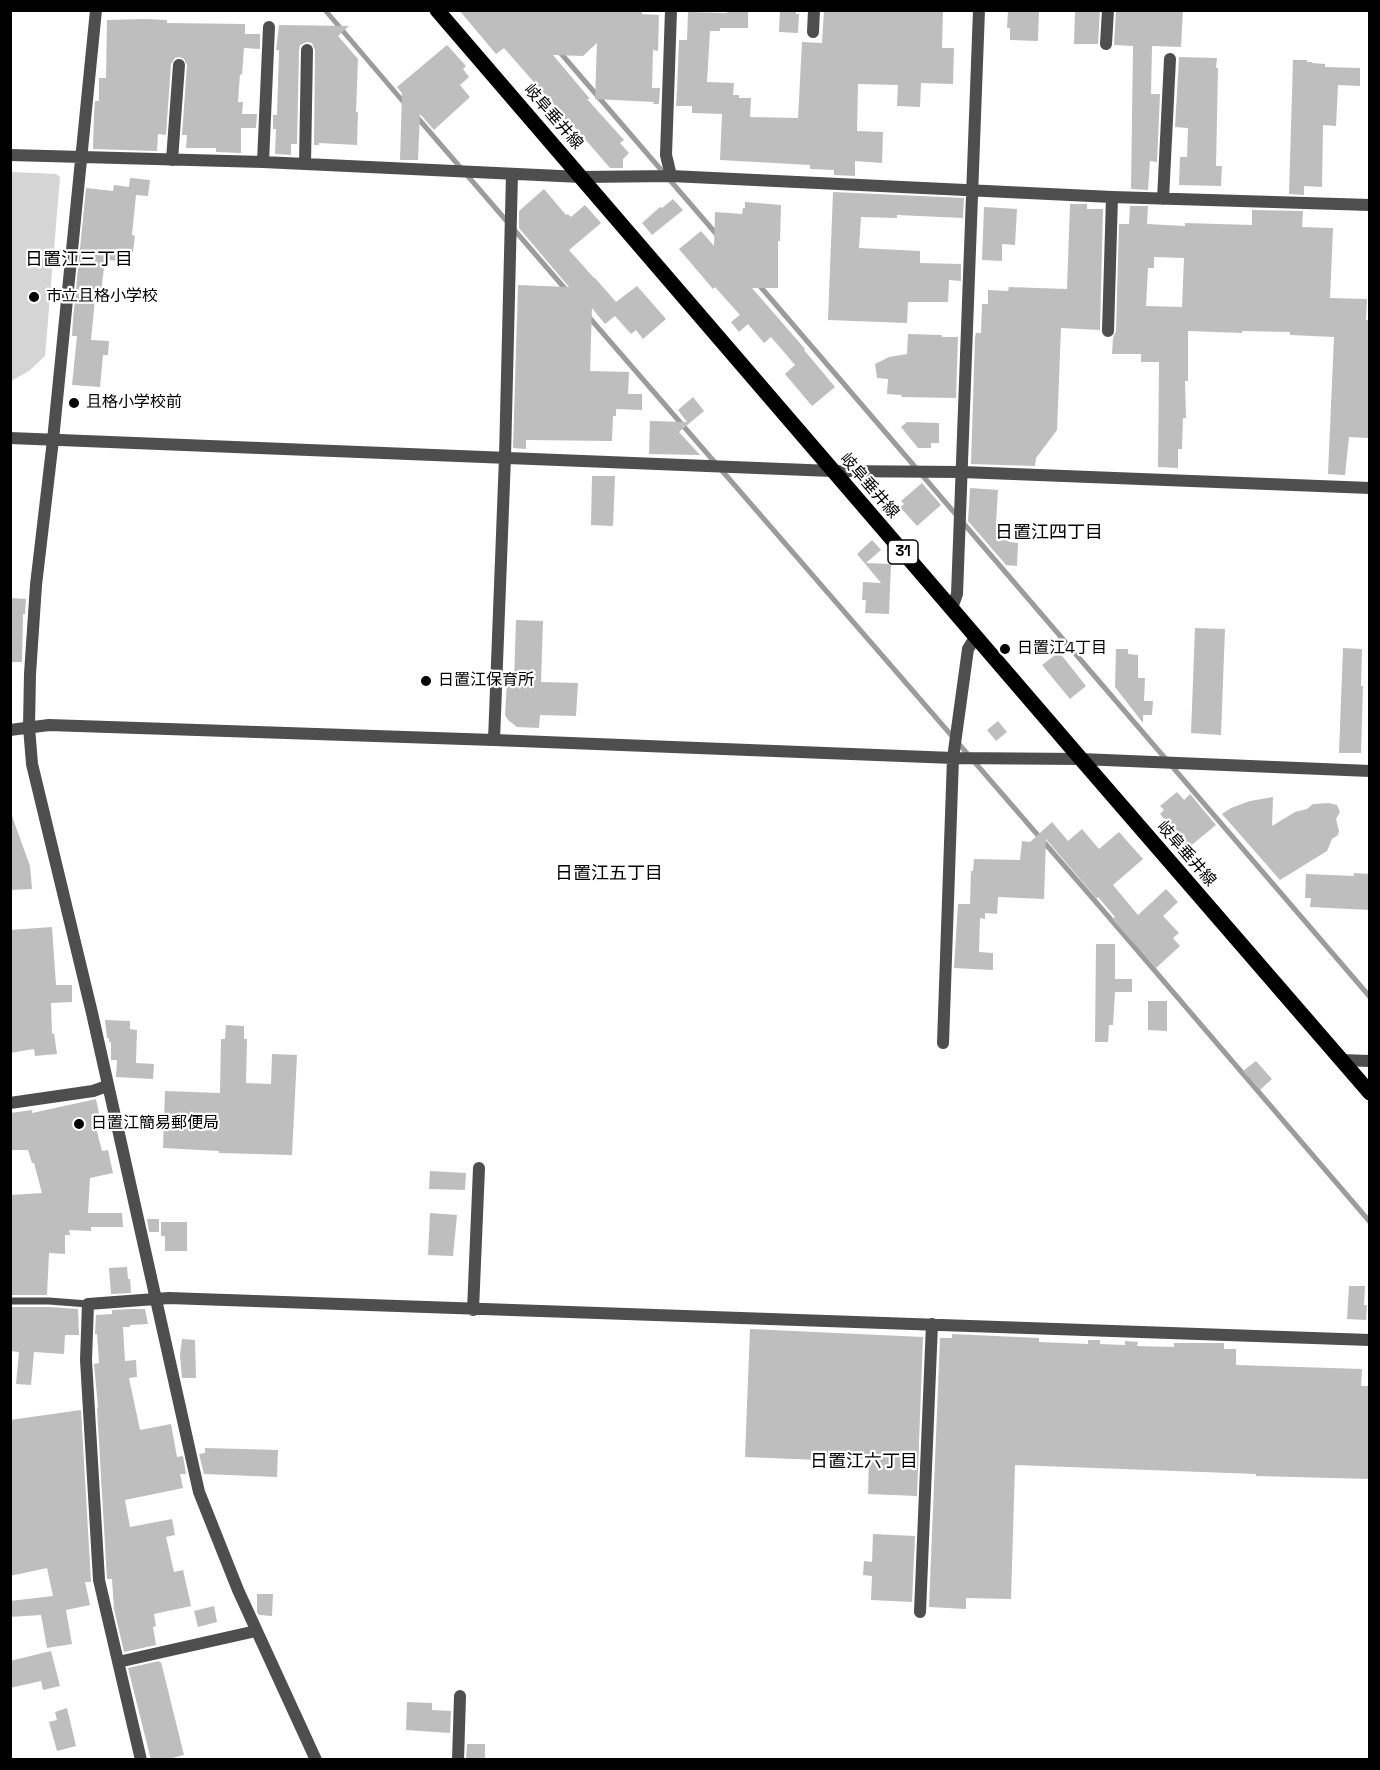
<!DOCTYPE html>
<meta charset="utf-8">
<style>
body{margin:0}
#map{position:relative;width:1380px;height:1770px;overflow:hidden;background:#fff;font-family:"Space Grotesk",sans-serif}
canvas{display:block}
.frame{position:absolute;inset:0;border:12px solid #000;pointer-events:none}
</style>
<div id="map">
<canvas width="1380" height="1770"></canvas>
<div class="frame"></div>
</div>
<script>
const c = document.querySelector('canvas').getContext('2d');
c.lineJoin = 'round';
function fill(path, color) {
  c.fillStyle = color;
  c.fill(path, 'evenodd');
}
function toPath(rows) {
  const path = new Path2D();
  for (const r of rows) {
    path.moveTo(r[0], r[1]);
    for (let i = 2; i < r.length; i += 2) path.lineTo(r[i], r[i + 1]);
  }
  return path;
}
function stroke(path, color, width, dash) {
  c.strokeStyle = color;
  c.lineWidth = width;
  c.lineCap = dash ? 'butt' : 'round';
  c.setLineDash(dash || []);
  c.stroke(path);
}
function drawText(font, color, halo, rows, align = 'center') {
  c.font = font + ' "Space Grotesk","Noto Sans JP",sans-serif';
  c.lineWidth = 4.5;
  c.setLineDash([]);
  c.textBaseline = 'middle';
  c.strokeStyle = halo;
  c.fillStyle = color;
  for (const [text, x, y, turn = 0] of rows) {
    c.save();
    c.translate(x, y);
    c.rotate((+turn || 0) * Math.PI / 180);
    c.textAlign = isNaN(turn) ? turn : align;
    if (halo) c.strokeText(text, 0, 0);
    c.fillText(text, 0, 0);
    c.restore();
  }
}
fill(toPath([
 [11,172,56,174,60,177,45,356,29,371,11,381]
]), '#d5d5d5');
stroke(toPath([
 [325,10,406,105],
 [558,50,718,236],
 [416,116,567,291],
 [759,285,1370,997],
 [588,316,1101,908,1370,1222]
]), '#9c9c9c', 5);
fill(toPath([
 [459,10,642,10,642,14,659,15,658,51,653,50,652,88,660,88,659,104,653,104,654,102,595,99,597,43,583,56,553,55,590,99,587,99,624,140,620,143,629,153,623,159,623,168,610,168,573,125,568,130,550,110,555,106,504,48,496,54],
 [727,10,748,10,748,28,720,28,720,31,710,31,707,82,734,83,733,95,739,95,739,98,751,98,750,117,798,118,802,42,822,43,824,10,943,10,942,48,954,48,953,84,921,83,920,107,897,106,898,85,858,84,857,131,883,132,882,163,855,161,855,176,834,175,834,170,810,169,810,165,720,160,722,114,692,113,692,106,676,106,677,89,679,40,687,40,688,12,727,13],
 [780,10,796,10,796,14,799,14,798,33,779,32],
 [1008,10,1039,10,1038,41,1010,40,1010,28,1007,28],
 [1075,10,1100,10,1098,44,1074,44],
 [1116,10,1183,10,1181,47,1152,46,1151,94,1160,94,1157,162,1150,161,1148,190,1131,189,1133,46,1114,45],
 [146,19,167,20,167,23,245,24,245,34,260,34,260,49,244,48,242,75,240,74,238,102,243,102,242,114,257,114,256,128,241,128,241,153,216,152,216,148,186,148,187,135,182,135,187,65,184,59,179,57,175,58,171,64,166,135,158,134,157,151,93,149,94,113,95,101,99,101,99,78,106,78,107,20],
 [279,25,349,26,338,36,358,59,356,112,358,112,357,145,319,143,319,145,314,145,315,50,312,43,307,42,300,45,299,50,297,144,291,144,291,155,275,154,276,129,273,129,273,115,277,115,279,50,276,50],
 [447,45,466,66,463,69,469,77,460,85,470,97,434,130,420,114,418,160,400,160,402,93,397,87],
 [1179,57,1217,58,1216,68,1218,68,1216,166,1222,166,1221,186,1179,185,1180,157,1187,157,1188,128,1175,127],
 [1293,60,1307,60,1307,62,1312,62,1312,63,1325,64,1325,67,1360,68,1360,86,1338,85,1336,126,1323,125,1322,187,1304,186,1304,195,1289,194],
 [130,178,150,180,148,196,136,195,132,235,135,236,133,252,124,252,124,261,105,260,100,300,95,299,91,340,109,341,108,355,103,355,100,387,72,385,77,336,72,336,73,319,86,188,113,191,114,185,129,187],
 [544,189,566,215,568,214,571,217,585,205,601,223,569,250,594,278,595,278,616,302,637,286,666,319,643,339,636,330,631,334,615,316,605,324,592,308,590,371,629,372,628,394,642,394,642,410,616,409,616,416,613,416,612,441,526,440,526,449,513,448,518,285,569,287,519,228,519,211],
 [833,192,964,198,963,218,897,215,897,218,861,217,859,248,920,251,920,263,961,264,961,281,949,280,948,302,908,302,907,323,828,320],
 [673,199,683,210,652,235,642,223,660,207,662,208],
 [745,202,781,205,780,241,778,241,778,288,752,288,805,349,804,350,835,387,812,406,785,374,795,365,771,337,764,343,748,324,739,332,731,322,740,315,715,287,713,289,679,249,701,231,714,246,715,212,742,214,743,208,745,208],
 [1070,204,1087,204,1087,209,1103,209,1100,330,1061,328,1057,430,1036,458,1035,466,971,464,975,337,976,333,981,333,982,304,988,304,988,290,1008,291,1009,287,1067,289],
 [1130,206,1148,206,1147,224,1185,226,1185,223,1252,225,1252,210,1303,211,1302,227,1333,228,1330,298,1367,299,1366,320,1370,320,1368,438,1349,437,1345,475,1328,474,1334,337,1290,335,1290,332,1242,331,1242,333,1188,331,1188,381,1185,381,1186,418,1183,418,1182,449,1178,449,1178,468,1158,467,1159,362,1141,362,1141,354,1112,354,1113,338,1116,331,1119,224,1129,224],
 [1154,257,1184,258,1182,307,1146,306,1148,268,1154,268],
 [984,207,1017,209,1015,245,1002,244,1002,261,982,260],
 [908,334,942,335,942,337,958,337,956,398,901,397,902,395,887,394,888,379,877,378,875,364,889,357,907,354],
 [693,397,704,411,679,432,700,455,649,454,650,421,687,422,678,410],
 [907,422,939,423,939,443,931,443,931,448,918,448,901,427],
 [592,476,615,476,613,526,591,525],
 [922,483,941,505,917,526,900,507,904,504,901,501],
 [970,488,998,490,996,523,1009,523,1009,542,1018,543,1017,566,1006,565,968,521],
 [872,540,881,550,866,563,891,564,889,614,865,613,866,600,862,600,863,582,881,583,857,554],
 [10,598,26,599,25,614,23,614,22,662,10,662],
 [516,620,543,621,541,682,578,683,576,716,540,715,539,728,517,727,508,720,505,715,507,681,514,682],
 [1195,628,1225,629,1221,735,1191,733],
 [1343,648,1362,649,1361,686,1363,686,1361,753,1339,753],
 [1116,649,1128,649,1128,654,1138,655,1138,678,1145,678,1144,701,1153,701,1152,715,1143,715,1143,723,1115,687],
 [1059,652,1086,686,1070,699,1042,665],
 [998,721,1007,732,996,741,987,730],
 [1177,792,1184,800,1190,794,1216,825,1188,848,1160,814,1164,810,1160,806],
 [1273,797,1272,826,1295,812,1307,809,1313,804,1329,803,1337,805,1340,812,1336,819,1339,831,1338,835,1332,839,1327,851,1280,880,1222,814,1231,808,1250,801],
 [10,816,12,816,30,866,32,889,10,890],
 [1052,822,1068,841,1082,829,1099,849,1119,832,1143,859,1113,885,1138,915,1166,889,1178,902,1163,916,1179,933,1173,938,1180,946,1156,968,1112,919,1115,917,1098,897,1097,899,1046,839,1044,899,998,897,997,914,985,913,985,919,980,918,979,952,993,953,993,970,954,968,958,904,970,904,971,871,973,871,974,859,1020,860,1022,841,1030,842],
 [1354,873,1370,874,1370,910,1310,907,1311,898,1305,898,1306,874,1354,876],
 [52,927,56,985,72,985,72,1002,51,1003,52,1034,54,1033,57,1054,35,1056,34,1049,10,1053,10,930],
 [1096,944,1115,944,1115,979,1132,979,1132,992,1115,992,1113,1025,1109,1025,1108,1042,1095,1042],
 [1148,1001,1167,1001,1167,1031,1148,1030],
 [105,1020,130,1021,130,1029,137,1030,136,1063,154,1064,153,1079,116,1077,117,1060,111,1060,111,1042,109,1042,109,1038,107,1038],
 [226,1025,244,1026,244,1039,247,1039,246,1083,271,1084,272,1054,297,1055,292,1155,219,1153,219,1151,163,1148,165,1091,220,1093,221,1039,225,1039],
 [1256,1061,1272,1079,1260,1090,1243,1071],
 [96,1099,101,1123,95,1124,102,1151,108,1150,113,1173,90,1178,88,1213,122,1213,123,1227,91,1227,91,1231,69,1230,70,1235,65,1235,65,1254,49,1253,47,1295,10,1295,10,1195,42,1193,34,1163,32,1163,28,1150,12,1150,10,1113,32,1110,32,1113],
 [430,1171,466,1173,465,1190,429,1189],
 [430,1213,457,1215,453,1256,428,1255],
 [147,1219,159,1219,159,1232,149,1232],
 [161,1222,187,1222,187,1251,165,1251,165,1236,161,1236],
 [127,1267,128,1279,130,1279,131,1293,111,1294,109,1268],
 [1349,1286,1365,1286,1364,1305,1367,1305,1366,1320,1347,1319],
 [10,1307,49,1307,78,1309,79,1335,65,1335,64,1354,34,1352,31,1385,16,1384,19,1352,10,1351],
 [132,1309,145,1309,148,1324,130,1325,130,1327,123,1327,125,1361,136,1360,137,1377,129,1378,140,1430,171,1424,177,1457,183,1456,186,1474,180,1474,183,1488,125,1500,130,1527,172,1519,175,1535,166,1537,174,1572,183,1570,191,1606,154,1614,156,1626,153,1627,156,1645,124,1652,114,1609,112,1579,107,1579,97,1408,98,1407,94,1364,99,1363,97,1334,95,1334,96,1315,112,1314,112,1310],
 [750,1329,923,1337,917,1496,868,1494,869,1459,844,1458,844,1461,745,1457],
 [952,1334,1039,1338,1039,1342,1088,1344,1088,1340,1100,1340,1100,1344,1125,1345,1125,1341,1138,1342,1137,1346,1174,1347,1174,1343,1224,1343,1224,1349,1236,1349,1236,1365,1362,1369,1361,1386,1370,1386,1370,1479,1256,1476,1256,1474,1015,1465,1011,1599,966,1598,966,1609,929,1607,940,1338,952,1338],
 [182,1339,195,1340,196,1378,182,1378,180,1355],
 [81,1410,91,1582,85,1582,90,1605,66,1610,72,1644,47,1648,41,1615,10,1617,10,1601,53,1596,47,1568,10,1576,10,1420],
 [205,1448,278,1450,277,1477,204,1474,199,1454,205,1453],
 [873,1534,915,1536,912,1602,871,1600,872,1576,863,1575,864,1561,872,1562],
 [257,1594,273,1594,272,1616,259,1615,257,1612],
 [214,1606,217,1622,198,1627,194,1611],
 [51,1651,60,1686,43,1690,41,1681,10,1688,10,1661],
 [159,1661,160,1663,161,1662,184,1755,164,1760,151,1760,128,1668],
 [407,1702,432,1703,432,1710,451,1711,450,1733,406,1730],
 [67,1708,76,1746,57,1751,49,1722,57,1720,55,1712],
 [467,1744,485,1744,485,1760,466,1760]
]), '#bebebe');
stroke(toPath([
 [10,1301,49,1301,88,1304]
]), '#4e4e4e', 7);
stroke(toPath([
 [96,10,53,440,36,585,30,674,29,727,32,764,92,1013,199,1492,238,1590,316,1760],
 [813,32,814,10],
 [1106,44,1108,10],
 [10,155,263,162,581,177,671,176,1112,197,1370,205],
 [172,160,179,65],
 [263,162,269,27],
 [305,164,307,50],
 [671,176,666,155,671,10],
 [1163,199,1170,59],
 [1108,331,1112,197],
 [10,438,832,471,962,472,1370,488],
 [952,608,957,594,979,10],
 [10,730,49,725,494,740,953,758,1081,759,1370,771],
 [494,740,505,457,512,174],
 [943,1043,953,758,968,649,976,636],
 [1340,1060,1370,1061],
 [10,1103,93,1091,107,1086],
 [473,1310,479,1168],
 [920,1612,932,1324],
 [118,1662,256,1631],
 [141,1760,99,1580,86,1360,88,1304,169,1298,1370,1340],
 [458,1760,460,1696]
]), '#4e4e4e', 12);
stroke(toPath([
 [437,10,1081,759,1370,1093]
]), '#000', 15);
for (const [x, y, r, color] of [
 [34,297,6,"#000"],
 [74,403,6,"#000"],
 [1005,649,6,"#000"],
 [426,681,6,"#000"],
 [79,1124,6,"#000"]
]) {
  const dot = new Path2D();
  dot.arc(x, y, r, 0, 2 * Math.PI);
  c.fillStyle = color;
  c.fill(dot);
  stroke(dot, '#fff', 2);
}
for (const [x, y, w] of [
 [903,552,30]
]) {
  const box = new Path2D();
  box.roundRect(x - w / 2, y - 12, w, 24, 4.5);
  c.fillStyle = '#fff';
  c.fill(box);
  stroke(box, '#000', 1.5);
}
drawText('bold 15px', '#000', null, [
 ["31",903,552]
]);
drawText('16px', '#000', '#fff', [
 ["岐阜垂井線",553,117,49],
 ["岐阜垂井線",869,486,49],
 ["岐阜垂井線",1186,854,49]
]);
drawText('16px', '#000', '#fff', [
 ["市立且格小学校",46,297],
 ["且格小学校前",86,403],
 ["日置江4丁目",1017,649],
 ["日置江保育所",438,681],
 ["日置江簡易郵便局",91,1124]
], 'left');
drawText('18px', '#000', '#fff', [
 ["日置江三丁目",79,260],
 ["日置江四丁目",1049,533],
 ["日置江五丁目",609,874],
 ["日置江六丁目",864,1462]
]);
</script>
